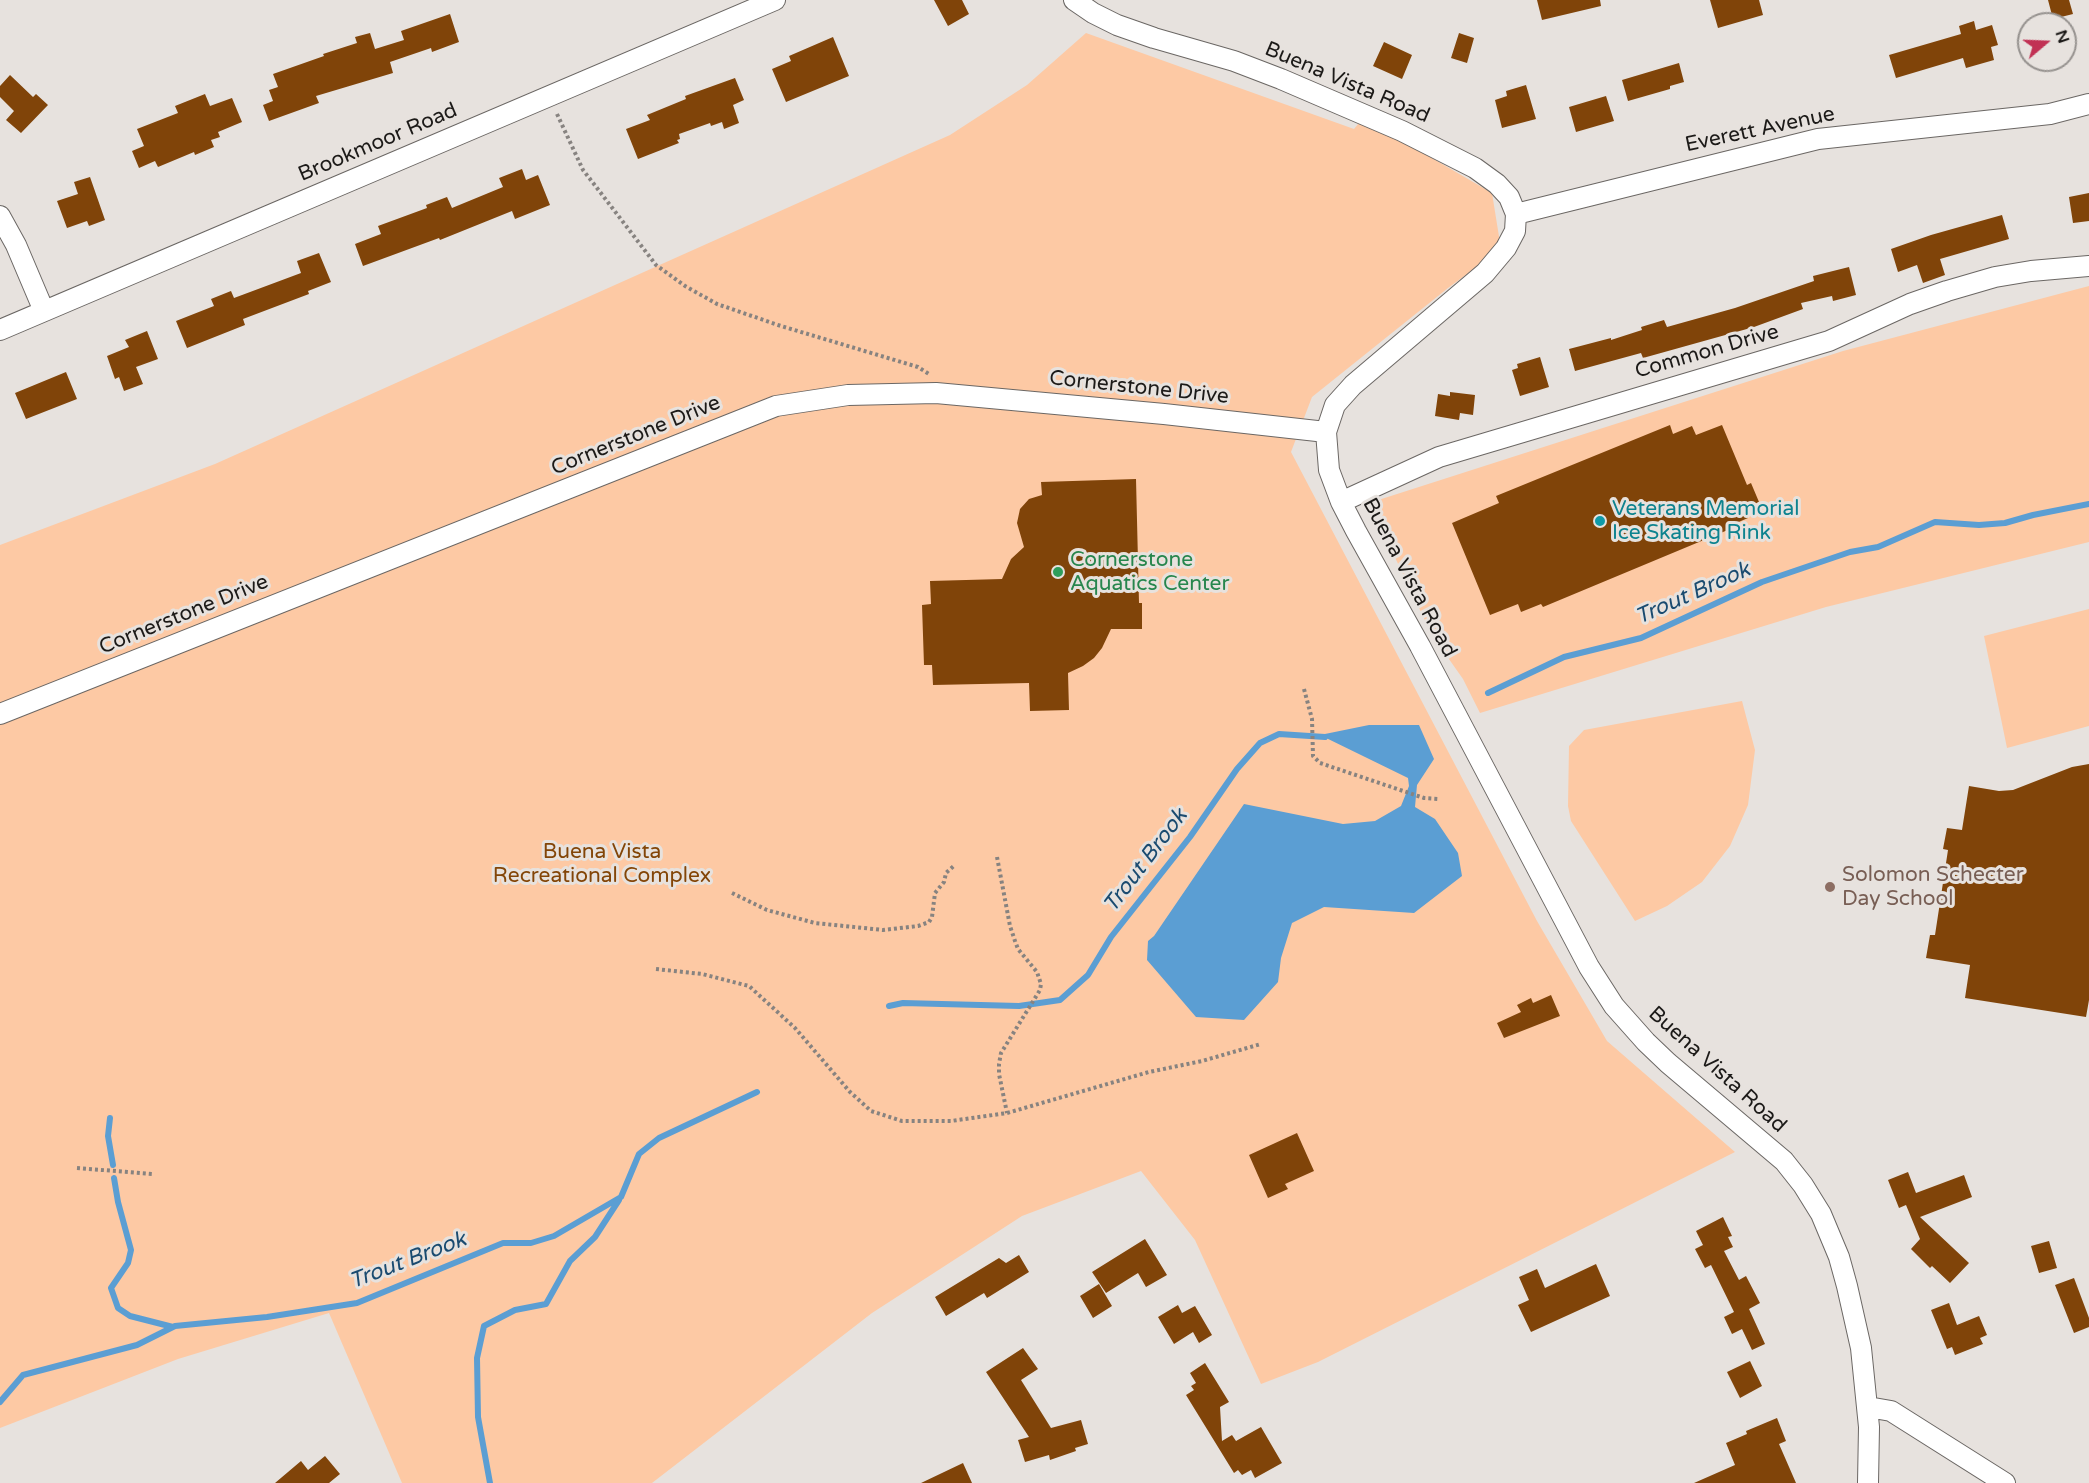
<!DOCTYPE html>
<style>
body{margin:0}
#map{position:relative;width:2089px;height:1483px;overflow:hidden;background:#e7e2de;font-family:"Varela Round",sans-serif}
canvas{display:block}
.north{position:absolute;left:2017px;top:12px;width:60px;height:60px;box-sizing:border-box;background:#e7e2de;border:2px solid #96928f;border-radius:50%;rotate:71deg;font-size:16px;font-weight:700;line-height:24px;text-align:center;color:#1c1a18}
.north::after{content:'';display:block;margin:auto;width:21px;height:27px;background:#c13154;clip-path:polygon(50% 0,100% 100%,50% 72%,0 100%)}
</style>
<div id="map">
<canvas width="2089" height="1483"></canvas>
<div class="north">N</div>
</div>
<script>
const c = document.querySelector('canvas').getContext('2d');
c.lineJoin = 'round';
function fill(path, color) {
  c.fillStyle = color;
  c.fill(path, 'evenodd');
}
function toPath(rows) {
  const path = new Path2D();
  for (const r of rows) {
    path.moveTo(r[0], r[1]);
    for (let i = 2; i < r.length; i += 2) path.lineTo(r[i], r[i + 1]);
  }
  return path;
}
function stroke(path, color, width, dash) {
  c.strokeStyle = color;
  c.lineWidth = width;
  c.lineCap = dash ? 'butt' : 'round';
  c.setLineDash(dash || []);
  c.stroke(path);
}
function drawText(font, color, halo, rows, align = 'center') {
  c.font = font + ' "Varela Round",sans-serif';
  c.lineWidth = 6;
  c.setLineDash([]);
  c.textBaseline = 'middle';
  c.strokeStyle = halo;
  c.fillStyle = color;
  for (const [text, x, y, turn = 0] of rows) {
    c.save();
    c.translate(x, y);
    c.rotate((+turn || 0) * Math.PI / 180);
    c.textAlign = isNaN(turn) ? turn : align;
    if (halo) c.strokeText(text, 0, 0);
    c.fillText(text, 0, 0);
    c.restore();
  }
}
fill(toPath([
 [1086,33,1354,129,1363,118,1492,193,1501,249,1448,288,1312,397,1291,452,1537,921,1607,1041,1735,1152,1318,1362,1261,1384,1195,1240,1141,1171,1022,1216,872,1313,652,1483,402,1483,329,1313,178,1359,0,1428,0,545,215,464,950,135,1027,85],
 [2089,286,2089,542,1826,607,1480,713,1463,679,1432,635,1369,503,1843,351],
 [2089,609,2089,726,2007,748,1984,636],
 [1742,701,1755,750,1748,805,1730,846,1702,882,1667,906,1635,921,1571,821,1568,806,1569,746,1584,730]
]), '#fdc9a4');
fill(toPath([
 [1369,725,1419,725,1434,759,1417,785,1415,807,1435,819,1458,853,1462,876,1414,913,1324,907,1292,923,1281,958,1278,982,1244,1020,1196,1017,1147,960,1148,941,1154,936,1244,804,1343,824,1375,821,1401,806,1409,786,1408,778,1320,735]
]), '#5b9ed3');
stroke(toPath([
 [1488,693,1564,657,1641,638,1762,582,1850,552,1878,547,1935,522,1979,525,2005,523,2033,515,2089,504],
 [889,1006,903,1003,1019,1006,1060,1000,1088,975,1111,937,1190,837,1237,769,1260,743,1279,734,1325,737],
 [110,1118,108,1136,113,1165],
 [114,1178,118,1202,131,1250,128,1263,111,1288,118,1308,130,1316,173,1327],
 [0,1402,23,1375,137,1345,175,1326,267,1317,357,1303,503,1243,531,1243,554,1236,621,1197,639,1154,659,1138,757,1092],
 [490,1483,478,1417,477,1358,484,1326,515,1310,546,1304,570,1261,595,1237,619,1200]
]), '#5b9ed3', 6);
fill(toPath([
 [934,0,962,0,969,14,948,26],
 [1537,0,1600,0,1601,6,1542,20],
 [1710,0,1759,0,1763,15,1718,28],
 [2048,0,2069,0,2073,14,2053,19],
 [450,14,459,42,432,52,431,48,390,62,393,73,316,96,319,103,269,121,263,105,273,101,269,90,278,87,273,74,324,56,323,54,357,43,355,37,370,33,375,49,404,40,401,31],
 [1974,21,1976,30,1992,25,1998,45,1991,47,1994,60,1966,68,1963,58,1896,78,1889,55,1961,34,1959,26],
 [1459,33,1474,38,1467,63,1451,58],
 [833,37,849,76,786,102,772,69,791,61,789,56],
 [1384,42,1412,55,1402,79,1373,66],
 [1679,63,1684,82,1670,86,1670,89,1628,101,1622,80],
 [10,75,33,97,36,94,48,105,21,133,6,120,14,111,0,97,0,86],
 [735,78,744,100,733,105,739,123,724,129,722,122,711,126,710,123,679,134,680,139,677,140,679,143,638,159,626,129,650,120,647,115,686,99,685,96],
 [1526,85,1536,119,1502,128,1495,100,1507,96,1506,91],
 [205,94,210,106,232,98,242,122,218,132,220,137,211,140,214,147,195,155,194,152,158,167,155,161,139,168,132,151,144,146,137,129,178,113,175,106],
 [1606,96,1614,121,1576,132,1569,107],
 [522,169,526,180,538,175,550,205,515,219,512,211,440,240,439,238,363,266,355,244,381,234,378,226,427,208,426,205,447,197,452,208,503,187,499,178],
 [90,177,105,220,89,226,87,221,67,228,57,201,78,194,74,182],
 [2089,193,2089,221,2073,223,2069,197],
 [2002,215,2009,239,1940,259,1945,275,1923,283,1917,265,1898,272,1891,249,1931,235],
 [319,253,331,282,308,291,309,294,243,319,245,325,187,348,176,321,214,306,211,299,231,291,234,298,301,273,297,261],
 [1849,267,1856,295,1833,301,1832,296,1801,303,1803,309,1754,327,1643,358,1641,353,1575,371,1569,349,1611,338,1611,340,1642,330,1641,327,1664,320,1667,327,1735,308,1814,281,1813,276],
 [147,331,158,359,136,367,143,384,124,391,119,377,115,379,107,356,129,347,125,340],
 [1540,357,1549,387,1520,396,1512,370,1518,368,1517,364],
 [66,372,77,399,26,419,15,393],
 [1450,392,1475,395,1473,415,1460,413,1459,420,1435,416,1438,394,1450,396],
 [1670,425,1673,434,1692,426,1696,435,1722,425,1747,485,1751,483,1759,502,1744,508,1748,518,1734,524,1735,527,1543,607,1541,604,1521,612,1518,604,1490,615,1452,523,1499,503,1496,496],
 [1136,479,1139,603,1142,603,1142,629,1111,629,1102,648,1094,658,1083,666,1068,673,1069,710,1030,711,1029,683,933,685,932,665,924,665,922,605,931,604,930,581,1002,579,1011,559,1024,547,1017,523,1020,509,1029,499,1042,495,1041,482],
 [2089,764,2089,1000,2086,1017,1965,998,1970,965,1926,958,1930,935,1935,935,1948,850,1943,849,1947,828,1962,830,1969,786,1999,791,2013,790,2072,767],
 [1551,995,1560,1016,1504,1038,1497,1023,1521,1012,1517,1005,1531,998,1533,1003],
 [1297,1133,1314,1171,1285,1184,1288,1189,1268,1198,1249,1155],
 [1908,1172,1916,1193,1964,1175,1972,1197,1920,1217,1969,1263,1950,1283,1932,1266,1930,1268,1911,1249,1920,1239,1906,1205,1899,1208,1888,1180],
 [1723,1217,1732,1236,1728,1237,1733,1247,1724,1251,1739,1280,1746,1276,1760,1303,1749,1309,1765,1344,1752,1350,1742,1329,1732,1334,1724,1317,1734,1312,1711,1265,1705,1268,1695,1249,1703,1245,1696,1231],
 [1145,1239,1167,1275,1146,1287,1138,1273,1106,1293,1092,1272],
 [2049,1241,2057,1268,2039,1273,2031,1246],
 [1019,1255,1029,1272,987,1298,984,1293,946,1316,935,1297,999,1258,1006,1263],
 [1596,1264,1610,1296,1531,1332,1518,1305,1529,1300,1519,1277,1537,1269,1545,1288],
 [2074,1278,2089,1318,2089,1327,2074,1333,2055,1285],
 [1099,1284,1112,1306,1093,1318,1080,1296],
 [1949,1303,1957,1325,1979,1316,1987,1335,1980,1338,1983,1344,1955,1355,1952,1347,1947,1349,1931,1310],
 [1178,1305,1182,1313,1195,1306,1212,1335,1199,1343,1193,1332,1174,1344,1158,1317],
 [1023,1348,1038,1369,1021,1380,1051,1428,1081,1420,1088,1444,1075,1448,1076,1451,1050,1460,1049,1455,1025,1462,1018,1440,1029,1437,986,1372],
 [1750,1361,1762,1386,1740,1398,1727,1372],
 [1205,1363,1229,1402,1220,1407,1222,1441,1232,1435,1236,1441,1261,1427,1282,1463,1255,1478,1251,1470,1242,1475,1238,1470,1234,1473,1186,1395,1194,1390,1191,1386,1196,1383,1190,1373],
 [1777,1418,1786,1441,1779,1444,1796,1483,1694,1483,1735,1465,1726,1443,1747,1434,1746,1431],
 [325,1456,340,1474,329,1483,275,1483,301,1461,308,1470],
 [963,1463,972,1483,921,1483]
]), '#804409');
const minor = toPath([
 [1074,0,1093,13,1117,25,1154,38,1234,61,1281,79,1402,131,1475,168,1497,184,1509,197,1516,214,1515,231,1506,248,1485,273,1353,385,1335,405,1326,432,1329,470,1341,502,1356,531,1420,646,1589,967,1614,1006,1646,1042,1668,1063,1784,1161,1803,1185,1821,1214,1839,1257,1847,1286,1861,1348,1869,1427,1868,1483],
 [1516,214,1818,139,2050,114,2089,104],
 [0,216,16,245,44,311],
 [0,330,775,0],
 [1341,502,1439,457,1829,341,1910,304,1947,291,1995,277,2031,271,2089,266],
 [0,714,776,406,848,395,936,393,1164,414,1326,432],
 [1868,1407,1891,1411,2005,1483]
]);
stroke(minor, '#6b6764', 22);
stroke(toPath([
 [557,114,583,170,597,188,656,265,685,286,717,304,781,326,918,367,929,374],
 [1304,689,1312,719,1313,756,1320,763,1424,798,1439,799],
 [997,857,1010,926,1015,941,1018,949,1037,972,1041,984,1040,990,1001,1053,999,1064,999,1074,1007,1113],
 [732,893,767,910,815,923,883,930,918,926,929,922,932,917,935,893,944,882,946,873,955,865],
 [656,969,702,974,749,986,795,1028,850,1092,871,1111,902,1121,951,1121,1007,1113,1149,1072,1202,1061,1261,1044],
 [77,1168,153,1174]
]), '#878380', 4, [3, 3]);
stroke(minor, '#fff', 20);
for (const [x, y, r, color] of [
 [1600,521,6,"#0f9aa8"],
 [1058,572,6,"#2e9e5b"],
 [1830,887,6,"#8d6e63"]
]) {
  const dot = new Path2D();
  dot.arc(x, y, r, 0, 2 * Math.PI);
  c.fillStyle = color;
  c.fill(dot);
  stroke(dot, '#e7e2de', 2);
}
drawText('21px', '#1c1a18', '#e7e2de', [
 ["Buena Vista Road",1347,83,23],
 ["Everett Avenue",1760,130,-12],
 ["Brookmoor Road",378,143,-23],
 ["Common Drive",1707,352,-16],
 ["Cornerstone Drive",1139,388,6],
 ["Cornerstone Drive",636,436,-22],
 ["Buena Vista Road",1409,578,62],
 ["Cornerstone Drive",184,615,-22],
 ["Buena Vista Road",1717,1070,42]
]);
drawText('21px', '#0d838f', '#e7e2de', [
 ["Veterans Memorial",1612,509],
 ["Ice Skating Rink",1612,533]
], 'left');
drawText('21px', '#27864d', '#e7e2de', [
 ["Cornerstone",1070,560],
 ["Aquatics Center",1070,584]
], 'left');
drawText('21px', '#834507', '#e7e2de', [
 ["Buena Vista",602,852],
 ["Recreational Complex",602,876]
]);
drawText('21px', '#785e54', '#e7e2de', [
 ["Solomon Schecter",1842,875],
 ["Day School",1842,899]
], 'left');
drawText('italic 22px', '#1a4b70', '#e7e2de', [
 ["Trout Brook",1693,594,-24],
 ["Trout Brook",1146,861,-53],
 ["Trout Brook",408,1261,-21]
]);
</script>
